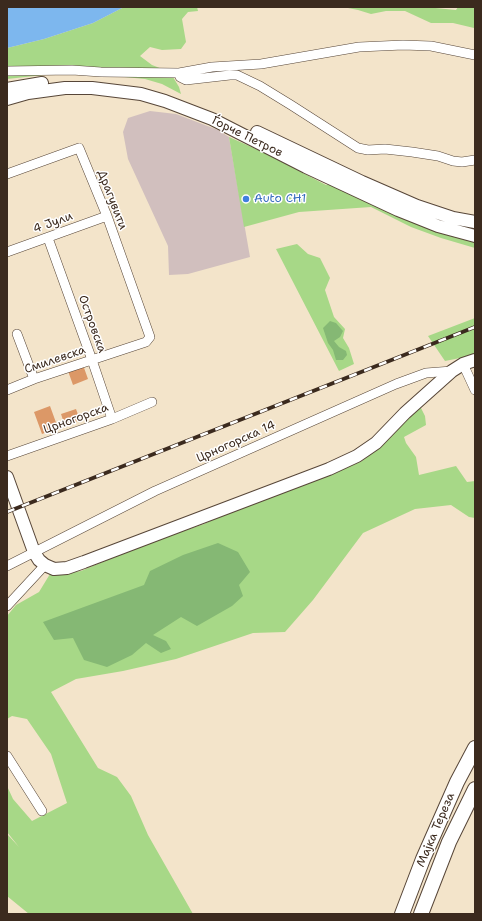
<!DOCTYPE html>
<meta charset="utf-8">
<style>
body{margin:0}
#map{position:relative;width:482px;height:921px;overflow:hidden;background:#f3e4ca;font-family:"Shantell Sans",sans-serif}
canvas{display:block}
.frame{position:absolute;inset:0;border:8px solid #3b2a1e;pointer-events:none}
</style>
<div id="map">
<canvas width="482" height="921"></canvas>
<div class="frame"></div>
</div>
<script>
const c = document.querySelector('canvas').getContext('2d');
c.lineJoin = 'round';
function fill(path, color) {
  c.fillStyle = color;
  c.fill(path, 'evenodd');
}
function toPath(rows) {
  const path = new Path2D();
  for (const r of rows) {
    path.moveTo(r[0], r[1]);
    for (let i = 2; i < r.length; i += 2) path.lineTo(r[i], r[i + 1]);
  }
  return path;
}
function stroke(path, color, width, dash) {
  c.strokeStyle = color;
  c.lineWidth = width;
  c.lineCap = dash ? 'butt' : 'round';
  c.setLineDash(dash || []);
  c.stroke(path);
}
function drawText(font, color, halo, rows, align = 'center') {
  c.font = font + ' "Shantell Sans",sans-serif';
  c.lineWidth = 3;
  c.setLineDash([]);
  c.textBaseline = 'middle';
  c.strokeStyle = halo;
  c.fillStyle = color;
  for (const [text, x, y, turn = 0] of rows) {
    c.save();
    c.translate(x, y);
    c.rotate((+turn || 0) * Math.PI / 180);
    c.textAlign = isNaN(turn) ? turn : align;
    if (halo) c.strokeText(text, 0, 0);
    c.fillText(text, 0, 0);
    c.restore();
  }
}
fill(toPath([
 [150,111,176,114,218,130,229,137,250,257,188,274,169,275,168,246,128,159,123,132,128,118]
]), '#d1bfbe');
fill(toPath([
 [124,7,197,7,198,11,188,12,182,19,186,42,181,49,162,50,150,47,140,56,152,65,170,72,179,87,181,94,162,84,145,79,84,73,53,74,7,79,7,48,44,39,93,23],
 [343,7,425,7,456,10,458,7,475,7,475,21,474,28,453,23,431,23,405,11,386,11,371,14,358,10],
 [229,137,265,153,326,185,333,183,464,215,475,217,475,248,441,238,411,227,371,207,299,212,244,227],
 [297,244,308,254,320,258,330,278,325,290,334,317,345,329,343,338,349,348,354,364,339,371,276,249],
 [475,318,475,355,445,361,428,336],
 [420,406,425,416,426,425,404,437,406,443,416,457,419,475,456,466,467,482,475,481,475,518,469,517,451,505,415,509,363,533,313,600,285,632,253,633,176,659,123,671,76,679,51,692,98,768,117,777,131,796,148,835,193,914,29,914,7,896,7,834,19,847,7,832,7,786,13,799,32,821,67,803,51,754,27,719,12,716,7,719,7,616,16,605,39,592,50,574,63,574,81,571,143,545,204,524,233,510,334,473,362,461,389,439]
]), '#a7d887');
fill(toPath([
 [330,321,336,323,343,331,340,337,334,341,339,347,346,351,347,355,343,360,336,360,333,350,328,343,323,328],
 [218,543,238,552,250,572,239,585,243,596,232,606,197,626,181,617,153,635,166,641,171,649,161,653,146,643,132,655,107,667,84,660,73,638,54,640,43,622,144,585,150,571,183,555]
]), '#85b874');
fill(toPath([
 [7,7,124,7,93,23,44,39,7,48]
]), '#7db7ee');
fill(toPath([
 [83,365,88,379,73,385,68,371],
 [50,406,58,428,42,434,34,412],
 [76,409,80,420,65,426,61,414]
]), '#dc9867');
const minor = toPath([
 [7,71,72,70,101,72,179,73,180,77,186,80,230,75,237,75,260,86,291,105,358,148,368,150,385,149,412,152,438,156,453,161,462,162,475,160],
 [179,73,212,67,261,64,359,47,403,45,431,46,475,55],
 [7,174,79,148,107,216,150,337,146,342,34,379,7,390],
 [48,238,92,360,112,419],
 [7,252,107,216],
 [17,334,34,379],
 [463,364,475,390],
 [7,456,112,419,152,402],
 [7,566,155,491,396,384,426,373,452,371],
 [7,606,45,565],
 [7,756,42,811]
]);
const major = toPath([
 [7,89,42,83],
 [7,99,28,93,65,88,92,88,141,94,165,101,212,119,306,167,398,210,438,226,475,236],
 [257,132,362,182,417,206,453,218,475,222],
 [7,477,34,552,39,560,45,565,54,569,67,568,84,562,329,469,357,456,376,443,405,413,452,371,463,364,475,360]
]);
const highway = toPath([
 [402,914,423,859,457,782,475,748],
 [421,914,449,842,475,789]
]);
stroke(minor, '#574638', 10);
stroke(major, '#574638', 14);
stroke(highway, '#574638', 16);
stroke(minor, '#fff', 9);
stroke(major, '#fff', 12);
stroke(highway, '#fff', 14);
const rail = toPath([
 [7,512,475,327]
]);
stroke(rail, '#3b2a1e', 4);
stroke(rail, '#fff', 2.5, [8]);
for (const [x, y, r, color] of [
 [246,199,4,"#3f7fe0"]
]) {
  const dot = new Path2D();
  dot.arc(x, y, r, 0, 2 * Math.PI);
  c.fillStyle = color;
  c.fill(dot);
  stroke(dot, '#fff', 1.5);
}
drawText('12px', '#3b2a1e', '#fff', [
 ["Ѓорче Петров",247,137,26],
 ["Драгувити",112,200,69],
 ["4 Јули",53,223,-20],
 ["Островска",92,324,70],
 ["Смилевска",55,360,-19],
 ["Црногорска",76,419,-20],
 ["Црногорска 14",236,442,-24],
 ["Мајка Тереза",436,830,-67]
]);
drawText('12px', '#366cbe', '#fff', [
 ["Auto CH1",254,199]
], 'left');
</script>
